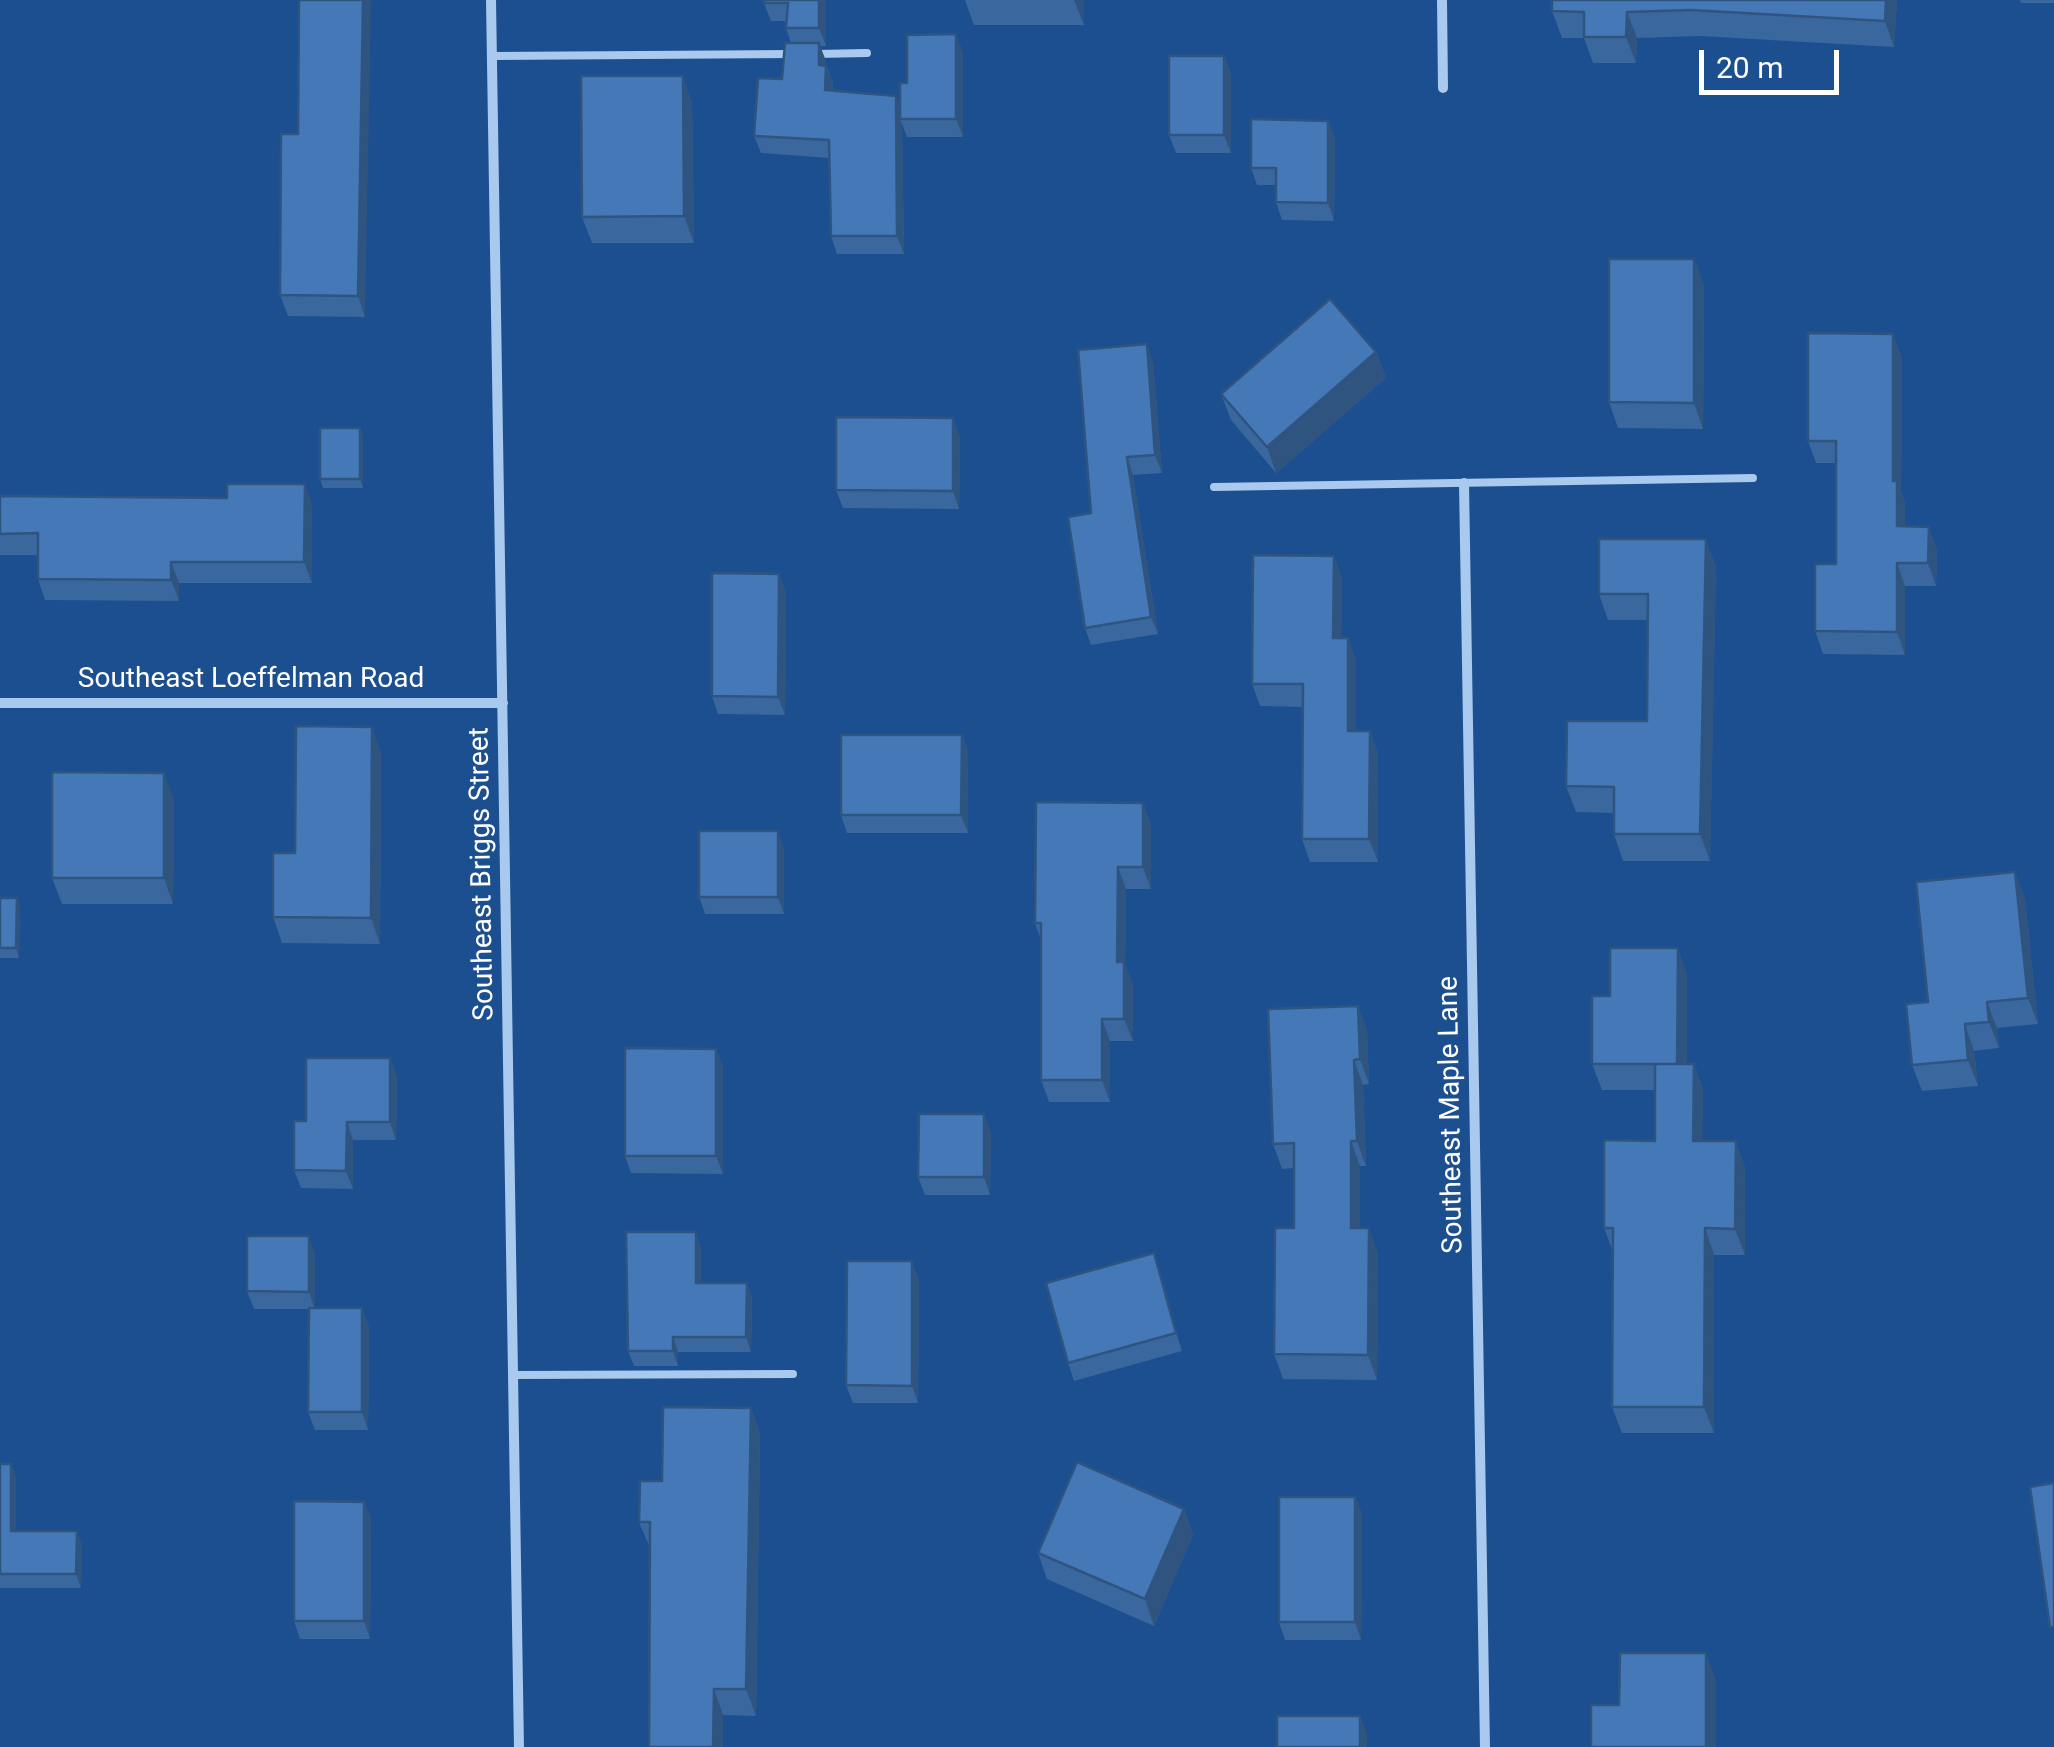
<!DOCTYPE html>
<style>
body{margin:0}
#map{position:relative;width:2054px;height:1747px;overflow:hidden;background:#1b4f8f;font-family:Roboto,sans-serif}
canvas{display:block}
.scale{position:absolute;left:1699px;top:50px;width:140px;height:45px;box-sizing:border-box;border:5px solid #fff;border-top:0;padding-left:12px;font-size:30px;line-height:35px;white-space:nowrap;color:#fff;-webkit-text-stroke:8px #1b4f8f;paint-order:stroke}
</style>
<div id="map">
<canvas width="2054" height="1747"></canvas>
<div class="scale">20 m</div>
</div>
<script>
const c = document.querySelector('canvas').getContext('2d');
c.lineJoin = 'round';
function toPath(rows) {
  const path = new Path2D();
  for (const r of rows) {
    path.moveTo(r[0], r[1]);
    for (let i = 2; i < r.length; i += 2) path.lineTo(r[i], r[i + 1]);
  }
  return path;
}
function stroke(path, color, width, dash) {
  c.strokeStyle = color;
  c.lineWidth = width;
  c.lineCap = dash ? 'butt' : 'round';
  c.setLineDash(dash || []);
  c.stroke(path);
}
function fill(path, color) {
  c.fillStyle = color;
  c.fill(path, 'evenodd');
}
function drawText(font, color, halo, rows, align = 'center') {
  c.font = font + ' Roboto,sans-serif';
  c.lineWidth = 8;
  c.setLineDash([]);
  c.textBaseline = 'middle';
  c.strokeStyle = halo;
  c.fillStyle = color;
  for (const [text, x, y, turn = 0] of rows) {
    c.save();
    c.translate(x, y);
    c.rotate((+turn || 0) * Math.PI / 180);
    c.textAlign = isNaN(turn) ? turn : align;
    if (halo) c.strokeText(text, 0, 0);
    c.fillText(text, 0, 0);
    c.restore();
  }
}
stroke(toPath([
 [816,54,867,53],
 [492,56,792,54],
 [1214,487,1753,478],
 [513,1375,793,1374]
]), '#a9c9ee', 8);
stroke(toPath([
 [491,0,519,1747],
 [1442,0,1443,88],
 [1464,483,1485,1747],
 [0,703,503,703]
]), '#a9c9ee', 10);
fill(toPath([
 [299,0,365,317,288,316,280,295,298,134],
 [826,0,826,46,820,46,833,84,833,91,900,109,907,83,963,52,963,137,907,137,902,124,904,254,837,254,831,236,830,158,761,153,754,136,782,79,791,43,786,28,786,21,771,21,764,3],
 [965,0,1084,0,1084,25,974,25],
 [1552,0,1897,0,1894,47,1700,36,1637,38,1636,63,1593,63,1584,38,1562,38,1552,11],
 [2020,0,2054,0,2054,3,2021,3],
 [1224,56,1231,74,1231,153,1176,153,1169,135],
 [692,102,694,243,592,243,582,217],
 [1328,121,1335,139,1334,221,1282,220,1276,202,1276,185,1257,185,1251,168],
 [1694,259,1704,286,1703,429,1618,428,1609,402],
 [1376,352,1386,378,1276,473,1231,420,1221,394],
 [1902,357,1901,491,1905,504,1905,526,1937,549,1936,586,1905,586,1905,655,1823,654,1815,631,1836,564,1836,463,1816,463,1808,441],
 [1153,362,1162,473,1133,475,1158,634,1091,645,1085,628,1091,513],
 [360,428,363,437,363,488,323,488,320,479],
 [960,436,959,509,843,508,836,490],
 [0,496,312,505,312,583,179,583,179,601,45,600,38,579,38,555,0,555],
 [1334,556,1342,579,1341,638,1348,638,1356,661,1356,731,1370,731,1378,753,1378,862,1310,862,1302,839,1303,707,1260,706,1252,684],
 [1716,566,1710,861,1623,861,1614,834,1614,813,1576,812,1566,786,1647,721,1648,620,1608,620,1599,594],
 [786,591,785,715,718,714,712,696],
 [962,735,968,753,968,833,847,833,841,815],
 [381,753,380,944,282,943,273,917,295,853],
 [174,799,173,904,62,904,52,878],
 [1143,803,1151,825,1151,889,1126,889,1125,965,1133,985,1133,1041,1110,1041,1110,1102,1049,1102,1041,1080,1041,940,1035,923],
 [784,849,784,914,705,914,699,897],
 [0,898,20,907,19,958,0,958],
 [2025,898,2038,1024,1997,1028,1999,1048,1974,1051,1978,1086,1922,1091,1912,1065,1928,1002],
 [1687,974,1687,1064,1694,1064,1703,1090,1702,1141,1745,1167,1745,1255,1714,1255,1714,1433,1622,1433,1612,1407,1613,1252,1604,1228,1655,1141,1655,1090,1602,1090,1592,1064,1610,996],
 [1358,1006,1367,1031,1369,1084,1363,1085,1366,1166,1360,1166,1360,1228,1378,1253,1377,1380,1283,1379,1274,1354,1294,1228,1294,1168,1282,1169,1273,1144],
 [716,1049,723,1067,723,1174,631,1173,625,1156],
 [397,1076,396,1140,353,1140,353,1189,301,1188,294,1170,306,1121],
 [991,1132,990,1195,925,1195,918,1177],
 [701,1247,701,1283,747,1283,752,1298,751,1352,678,1352,678,1366,634,1366,628,1351],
 [1154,1253,1182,1351,1074,1381,1068,1363],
 [315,1254,315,1308,369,1326,368,1430,315,1430,308,1412,309,1309,254,1309,247,1291],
 [919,1279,918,1403,853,1403,846,1385],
 [751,1408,760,1434,756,1716,723,1715,723,1747,649,1747,650,1548,639,1522,662,1481],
 [0,1464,11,1464,16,1478,16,1531,82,1545,81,1588,0,1588],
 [1355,1497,1362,1515,1361,1640,1285,1640,1279,1622],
 [364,1502,371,1520,370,1639,300,1639,294,1621],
 [1184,1509,1193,1535,1154,1626,1047,1579,1038,1553]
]), '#3a679d');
fill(toPath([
 [363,0,371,0,365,317,358,296],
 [819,0,826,0,826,46,819,28],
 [1074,0,1084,0,1084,25],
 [1886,0,1897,0,1894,47,1885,21],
 [1627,12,1637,38,1636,63,1626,37],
 [956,34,963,52,963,137,956,119],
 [819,43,826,61,826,80,826,66,833,84,832,108,819,65],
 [1224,56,1231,74,1231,153,1224,135],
 [683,76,692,102,694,243,684,216],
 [896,96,902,114,900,119,902,124,904,254,897,236],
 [1328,121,1335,139,1334,221,1328,203],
 [1694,259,1704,286,1703,429,1694,403],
 [1893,334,1902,357,1901,491,1905,504,1905,548,1897,526,1893,481],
 [1147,344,1153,362,1162,473,1155,455],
 [1376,352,1386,378,1276,473,1267,447],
 [953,418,960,436,959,509,953,491],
 [360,428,363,437,363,488,360,479],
 [1127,457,1133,475,1158,634,1151,617],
 [305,484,312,505,312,583,304,562],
 [1929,527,1937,549,1936,586,1928,563],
 [1706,539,1716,566,1710,861,1700,834],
 [1334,556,1342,579,1341,661,1333,638],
 [171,562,179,583,179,601,171,580],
 [1897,563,1905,586,1905,655,1897,632],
 [779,574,786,591,785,715,778,697],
 [1348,638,1356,661,1356,753,1348,731],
 [372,727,381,753,380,944,371,918],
 [1370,731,1378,753,1378,862,1369,839],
 [962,735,968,753,968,833,961,815],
 [164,773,174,799,173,904,164,878],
 [1143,803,1151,825,1151,889,1143,867],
 [778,831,784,849,784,914,778,897],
 [1118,867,1126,889,1125,965,1133,985,1133,1041,1124,1019,1117,962],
 [2015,872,2025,898,2038,1024,2028,998],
 [17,898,20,907,19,958,16,948],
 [1678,948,1687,974,1687,1090,1677,1064],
 [1987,1002,1997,1028,1999,1048,1989,1022],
 [1358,1006,1367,1031,1369,1084,1360,1059],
 [1102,1019,1110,1041,1110,1102,1102,1080],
 [1965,1024,1974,1051,1978,1086,1968,1060],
 [716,1049,723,1067,723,1174,716,1156],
 [390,1058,397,1076,396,1140,390,1122],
 [1354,1060,1363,1085,1366,1166,1357,1141],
 [1694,1064,1703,1090,1702,1167,1693,1141],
 [984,1114,991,1132,990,1195,984,1177],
 [347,1122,353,1140,353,1189,346,1171],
 [1351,1141,1360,1166,1360,1253,1351,1228],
 [1736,1141,1745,1167,1745,1255,1735,1229],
 [1369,1228,1378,1253,1377,1380,1368,1355],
 [1705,1228,1714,1255,1714,1433,1704,1407],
 [696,1232,701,1247,701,1298,696,1283],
 [309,1236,315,1254,315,1310,309,1292],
 [1154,1253,1160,1271,1182,1351,1176,1333],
 [912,1261,919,1279,918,1403,912,1386],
 [747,1283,752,1298,751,1352,746,1337],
 [362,1308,369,1326,368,1430,362,1412],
 [673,1337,678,1352,678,1366,673,1351],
 [751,1408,760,1434,756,1716,746,1689],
 [11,1464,16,1478,16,1545,11,1531],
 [1355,1497,1362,1515,1361,1640,1355,1622],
 [364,1502,371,1520,370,1639,364,1621],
 [1184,1509,1193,1535,1154,1626,1145,1599],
 [77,1531,82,1545,81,1588,76,1574],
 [1706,1653,1716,1680,1716,1747,1706,1747],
 [714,1689,723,1715,723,1747,713,1747],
 [1360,1716,1367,1734,1367,1747,1360,1747]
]), '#305480');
const building = toPath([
 [299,0,363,0,358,296,280,295,281,134,298,134,299,0],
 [764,0,819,0,819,28,786,28,788,3,764,3,764,0],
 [1552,0,1886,0,1885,21,1691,10,1627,12,1626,37,1584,37,1584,12,1552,11,1552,0],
 [956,34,956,119,900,119,900,83,907,83,907,35,956,34],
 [785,43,819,43,819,65,826,66,825,90,896,96,897,236,831,236,829,140,754,136,758,78,782,79,785,43],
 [1169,56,1224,56,1224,135,1169,135,1169,56],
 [581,76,683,76,684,216,582,217,581,76],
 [1251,119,1328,121,1328,203,1276,202,1276,168,1251,168,1251,119],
 [1609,259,1694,259,1694,403,1609,402,1609,259],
 [1330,299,1376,352,1267,447,1221,394,1330,299],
 [1808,333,1893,334,1893,481,1897,481,1897,526,1929,527,1928,563,1897,563,1897,632,1815,631,1815,564,1836,564,1836,441,1808,441,1808,333],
 [1147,344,1155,455,1127,457,1151,617,1085,628,1068,517,1091,513,1078,350,1147,344],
 [836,417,953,418,953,491,836,490,836,417],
 [320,428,360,428,360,479,320,479,320,428],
 [227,484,305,484,304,562,171,562,171,580,38,579,38,533,0,534,0,496,227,498,227,484],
 [1599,539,1706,539,1700,834,1614,834,1614,787,1566,786,1567,721,1647,721,1648,594,1599,594,1599,539],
 [1253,555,1334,556,1333,638,1348,638,1348,731,1370,731,1369,839,1302,839,1303,684,1252,684,1253,555],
 [712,573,779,574,778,697,712,696,712,573],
 [296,726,372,727,371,918,273,917,273,853,295,853,296,726],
 [841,735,962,735,961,815,841,815,841,735],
 [52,772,164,773,164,878,52,878,52,772],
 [1036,802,1143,803,1143,867,1118,867,1117,962,1124,962,1124,1019,1102,1019,1102,1080,1041,1080,1041,923,1035,923,1036,802],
 [699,831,778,831,778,897,699,897,699,831],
 [2015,872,2028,998,1987,1002,1989,1022,1965,1024,1968,1060,1912,1065,1906,1004,1928,1002,1916,882,2015,872],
 [0,898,17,898,16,948,0,948,0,898],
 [1610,948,1678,948,1677,1064,1592,1064,1592,996,1610,996,1610,948],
 [1358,1006,1360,1059,1354,1060,1357,1141,1351,1141,1351,1228,1369,1228,1368,1355,1274,1354,1275,1228,1294,1228,1294,1143,1273,1144,1268,1009,1358,1006],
 [625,1048,716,1049,716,1156,625,1156,625,1048],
 [306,1058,390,1058,390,1122,347,1122,346,1171,294,1170,294,1121,306,1121,306,1058],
 [1655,1064,1694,1064,1693,1141,1736,1141,1735,1229,1705,1228,1704,1407,1612,1407,1613,1228,1604,1228,1604,1140,1655,1141,1655,1064],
 [919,1114,984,1114,984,1177,918,1177,919,1114],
 [626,1232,696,1232,696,1283,747,1283,746,1337,673,1337,673,1351,628,1351,626,1232],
 [247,1236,309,1236,309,1292,247,1291,247,1236],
 [1154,1253,1176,1333,1068,1363,1046,1283,1154,1253],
 [847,1261,912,1261,912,1386,846,1385,847,1261],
 [309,1308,362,1308,362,1412,308,1412,309,1308],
 [663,1407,751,1408,746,1689,714,1689,713,1747,649,1747,650,1522,639,1522,640,1481,662,1481,663,1407],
 [1077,1462,1184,1509,1145,1599,1038,1553,1077,1462],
 [0,1464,11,1464,11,1531,77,1531,76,1574,0,1574,0,1464],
 [2054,1483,2054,1627,2050,1627,2030,1487,2054,1483],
 [1279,1497,1355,1497,1355,1622,1279,1622,1279,1497],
 [294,1501,364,1502,364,1621,294,1621,294,1501],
 [1620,1653,1706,1653,1706,1747,1591,1747,1591,1705,1619,1705,1620,1653],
 [1277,1716,1360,1716,1360,1747,1277,1747,1277,1716]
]);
fill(building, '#4478b7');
stroke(building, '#305480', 2.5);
drawText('28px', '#fff', '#1b4f8f', [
 ["Southeast Loeffelman Road",251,680],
 ["Southeast Briggs Street",483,874,-91],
 ["Southeast Maple Lane",1452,1115,-91]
]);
</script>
